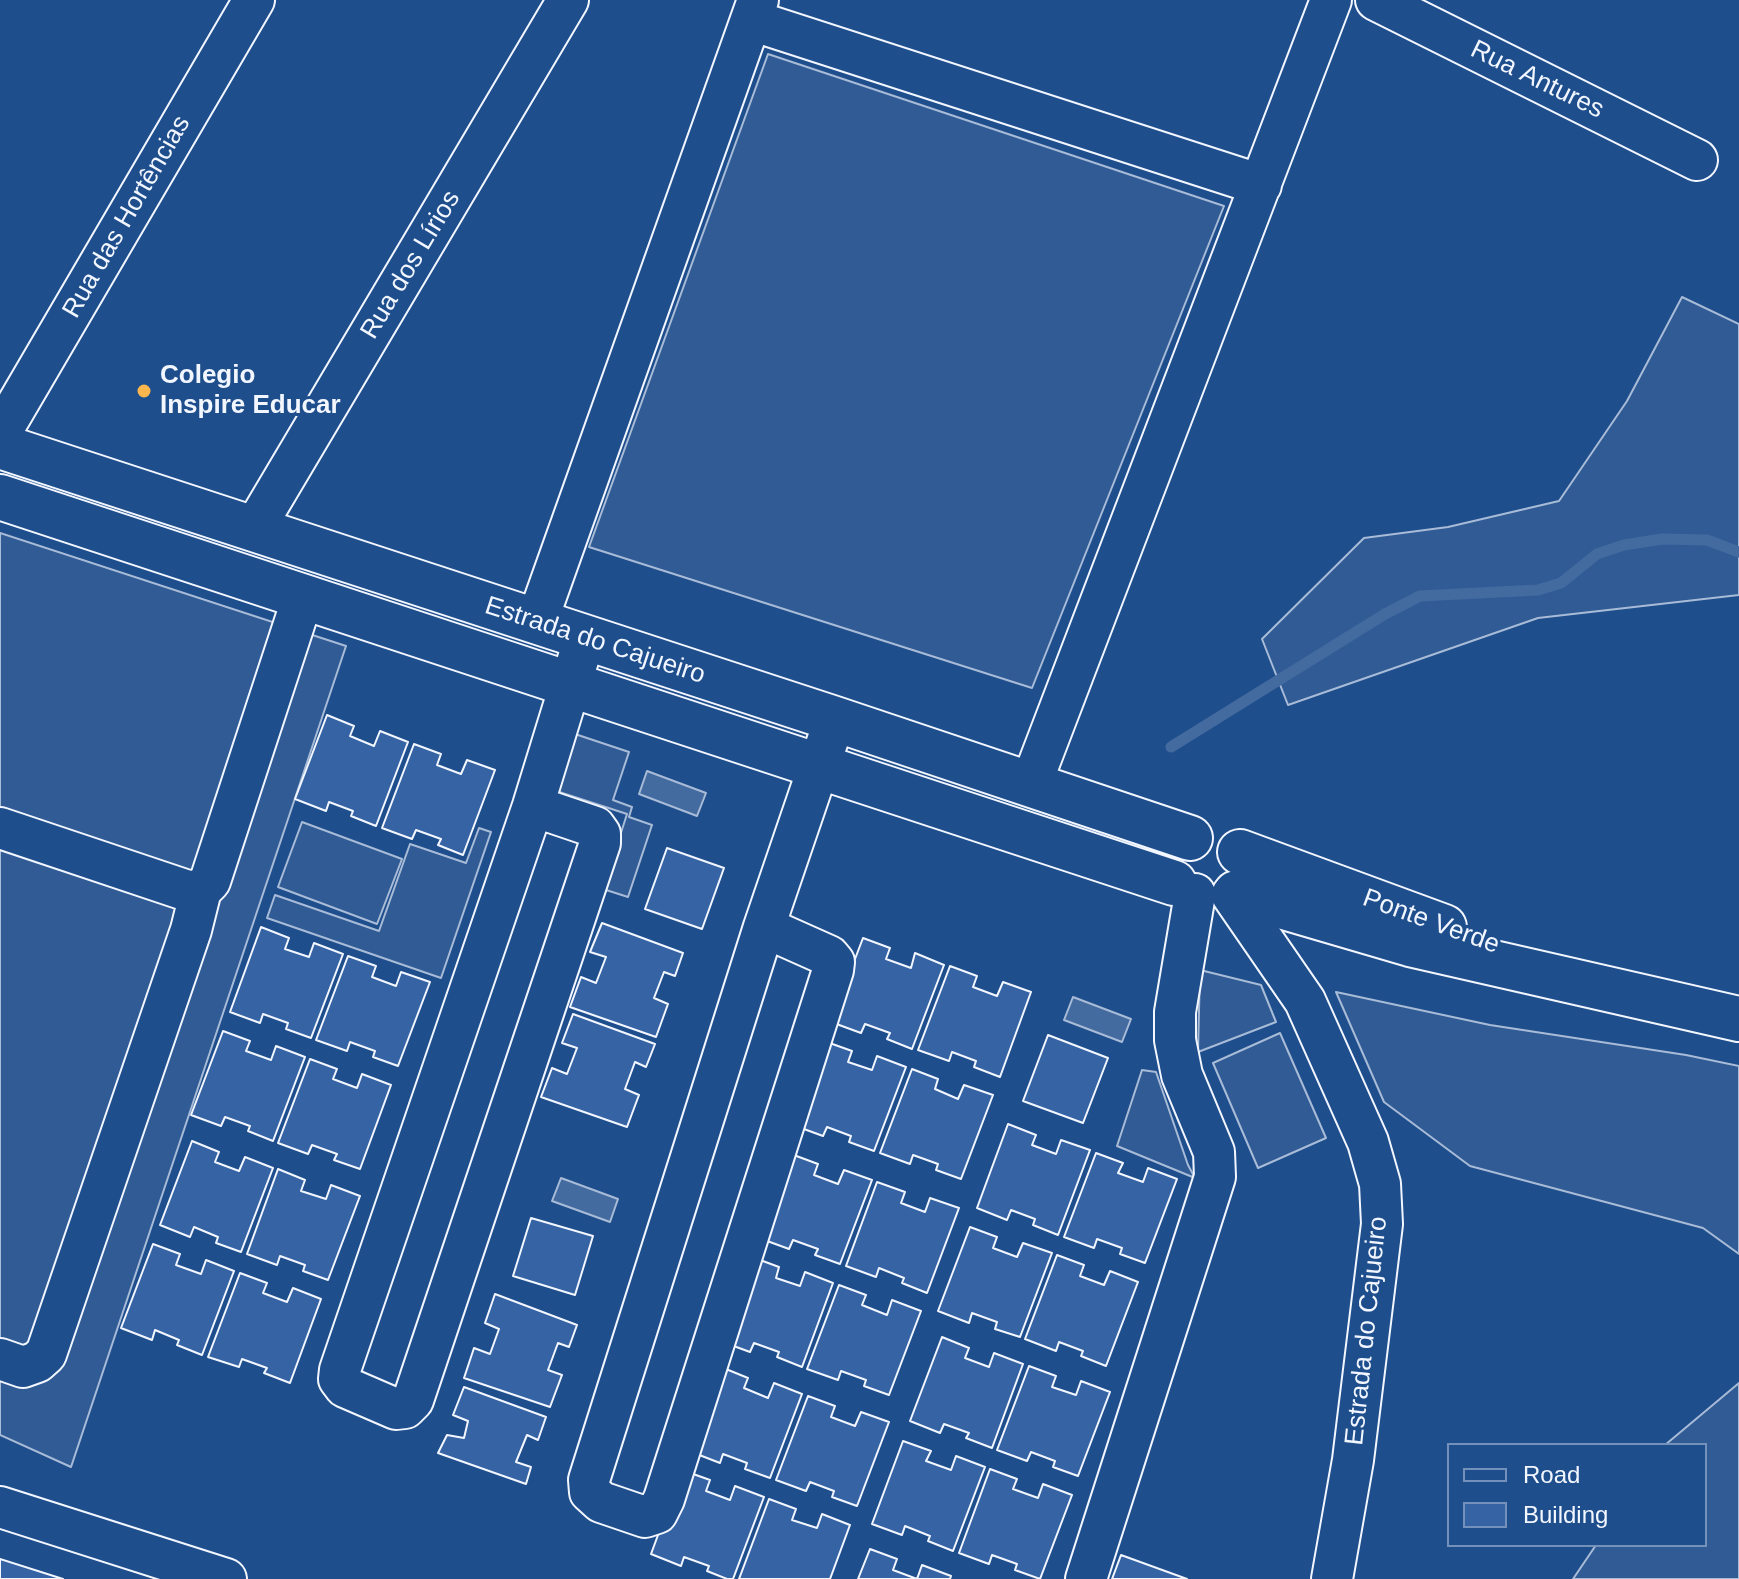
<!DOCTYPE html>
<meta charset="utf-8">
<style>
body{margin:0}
#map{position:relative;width:1739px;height:1579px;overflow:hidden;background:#1f4e8c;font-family:Helvetica,sans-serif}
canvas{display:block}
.legend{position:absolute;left:1447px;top:1443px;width:260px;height:104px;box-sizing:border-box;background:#1f4e8c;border:2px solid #7391ba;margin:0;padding:10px 14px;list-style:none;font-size:24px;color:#f2f6ff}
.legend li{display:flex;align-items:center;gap:16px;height:40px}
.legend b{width:40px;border:2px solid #7391ba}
</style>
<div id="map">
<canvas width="1739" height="1579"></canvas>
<ul class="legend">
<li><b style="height:10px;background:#1f4e8c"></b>Road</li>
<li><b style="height:22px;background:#3563a3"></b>Building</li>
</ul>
</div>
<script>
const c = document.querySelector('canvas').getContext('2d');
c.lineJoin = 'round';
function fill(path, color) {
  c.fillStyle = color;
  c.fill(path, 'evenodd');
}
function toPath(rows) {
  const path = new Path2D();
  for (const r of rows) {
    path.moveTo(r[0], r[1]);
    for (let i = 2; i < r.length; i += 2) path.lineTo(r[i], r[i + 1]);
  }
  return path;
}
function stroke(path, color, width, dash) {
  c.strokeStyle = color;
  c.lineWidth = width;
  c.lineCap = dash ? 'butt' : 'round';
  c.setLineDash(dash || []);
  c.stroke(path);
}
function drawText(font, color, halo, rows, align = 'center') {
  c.font = font + ' Helvetica,sans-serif';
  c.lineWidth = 6;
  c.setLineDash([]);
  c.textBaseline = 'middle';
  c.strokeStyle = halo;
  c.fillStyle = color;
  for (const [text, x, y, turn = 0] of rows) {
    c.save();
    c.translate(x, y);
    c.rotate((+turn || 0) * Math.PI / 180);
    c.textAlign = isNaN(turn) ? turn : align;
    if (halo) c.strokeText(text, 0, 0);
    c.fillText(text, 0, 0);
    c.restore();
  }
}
const built = toPath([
 [768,54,1224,206,1032,688,589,547,768,54],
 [1682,297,1739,324,1739,595,1538,618,1288,705,1262,639,1364,538,1448,527,1559,501,1627,401,1682,297],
 [0,533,346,646,71,1467,0,1435,0,533],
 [569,732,629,752,613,800,632,807,629,817,652,825,628,897,603,889,627,814,550,789,569,732],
 [302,822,402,859,377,924,278,887,302,822],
 [479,828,491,832,441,978,267,918,275,895,379,931,410,844,466,863,479,828],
 [1200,970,1261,985,1276,1022,1198,1052,1200,970],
 [1336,992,1490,1025,1686,1055,1739,1066,1739,1254,1703,1228,1470,1166,1384,1102,1336,992],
 [1280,1033,1326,1138,1258,1168,1213,1063,1280,1033],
 [1142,1070,1156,1072,1188,1165,1195,1178,1117,1146,1142,1070],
 [1739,1383,1739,1579,1573,1579,1596,1545,1705,1545,1705,1445,1665,1445,1739,1383]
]);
fill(built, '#305b95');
stroke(built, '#a8bbd7', 2);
const water = toPath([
 [647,771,706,793,697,816,639,794,647,771],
 [1073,997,1131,1019,1122,1042,1064,1020,1073,997],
 [561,1178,618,1199,610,1222,552,1201,561,1178]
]);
fill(water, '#446ba0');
stroke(water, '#a8bbd7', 2);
stroke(toPath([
 [1171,747,1385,614,1420,596,1538,590,1561,583,1597,554,1624,545,1662,539,1707,540,1739,552]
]), '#446ba0', 11);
const building = toPath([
 [327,715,354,726,350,736,374,746,380,731,408,742,376,826,351,816,353,811,329,802,326,811,295,799,327,715],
 [414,744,441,754,437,765,461,774,467,760,495,770,463,855,438,845,441,839,416,830,412,839,382,828,414,744],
 [667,848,724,868,702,929,645,909,667,848],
 [602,923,683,953,675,976,664,972,654,998,668,1004,656,1037,570,1007,581,977,596,983,606,957,590,952,602,923],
 [261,927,289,938,285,949,309,957,314,943,343,954,311,1038,286,1029,288,1023,263,1014,260,1023,230,1012,261,927],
 [863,938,890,948,886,959,911,968,915,953,944,965,912,1049,887,1039,890,1033,865,1024,861,1033,831,1022,863,938],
 [348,956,376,966,372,977,396,986,401,972,430,982,398,1066,373,1057,375,1051,350,1042,347,1051,316,1040,348,956],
 [950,966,977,976,973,987,997,996,1003,982,1031,992,1000,1077,974,1067,976,1061,952,1052,949,1061,918,1050,950,966],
 [573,1014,655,1044,646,1067,635,1062,625,1089,639,1095,627,1127,541,1097,552,1068,567,1074,577,1048,562,1043,573,1014],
 [223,1031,250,1041,246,1051,271,1060,276,1046,305,1057,273,1141,248,1131,250,1126,225,1117,221,1126,191,1115,223,1031],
 [1048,1035,1108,1058,1083,1123,1023,1101,1048,1035],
 [824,1041,852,1051,848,1062,872,1070,877,1056,906,1067,874,1151,849,1142,851,1136,827,1127,823,1136,793,1125,824,1041],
 [310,1059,337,1069,333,1079,357,1088,362,1074,391,1085,360,1169,334,1160,337,1154,312,1145,308,1154,278,1143,310,1059],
 [912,1069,938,1079,935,1089,958,1099,964,1085,993,1095,961,1179,936,1170,938,1164,913,1155,910,1164,880,1153,912,1069],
 [1008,1124,1036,1135,1032,1145,1056,1154,1061,1140,1090,1150,1058,1235,1033,1225,1035,1219,1011,1210,1007,1220,977,1208,1008,1124],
 [192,1141,219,1152,215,1162,239,1171,245,1157,273,1168,241,1252,216,1243,218,1237,194,1227,190,1237,160,1225,192,1141],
 [1096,1153,1123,1163,1118,1173,1143,1182,1148,1168,1177,1179,1145,1263,1120,1254,1122,1248,1097,1239,1094,1248,1064,1237,1096,1153],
 [791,1154,818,1164,814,1175,838,1184,844,1170,872,1180,840,1264,815,1255,818,1249,793,1240,789,1249,759,1238,791,1154],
 [278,1169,305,1180,301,1191,326,1199,331,1185,360,1196,328,1280,303,1271,305,1265,280,1256,277,1265,247,1254,278,1169],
 [877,1182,905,1192,901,1203,925,1212,930,1198,959,1208,927,1293,902,1283,904,1278,879,1268,876,1277,846,1266,877,1182],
 [531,1218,593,1236,575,1295,513,1276,531,1218],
 [970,1227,997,1237,993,1248,1017,1257,1023,1243,1052,1253,1020,1337,995,1329,997,1322,972,1313,969,1323,938,1311,970,1227],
 [153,1244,180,1254,176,1265,201,1274,206,1260,234,1271,202,1355,177,1345,179,1340,155,1330,152,1340,121,1328,153,1244],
 [1057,1255,1084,1265,1080,1276,1104,1285,1110,1271,1138,1282,1106,1366,1081,1356,1083,1351,1059,1342,1056,1351,1025,1339,1057,1255],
 [752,1257,779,1267,776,1278,800,1286,805,1272,833,1283,802,1367,777,1357,779,1352,754,1343,750,1352,720,1341,752,1257],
 [240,1273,267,1283,263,1293,287,1302,293,1288,321,1299,290,1383,264,1373,267,1368,242,1359,239,1367,208,1357,240,1273],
 [839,1285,866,1295,862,1305,887,1315,892,1300,921,1311,889,1395,864,1386,866,1380,841,1371,838,1380,807,1369,839,1285],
 [495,1294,577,1325,569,1347,558,1343,548,1370,562,1375,550,1407,464,1378,474,1348,490,1354,499,1329,485,1323,495,1294],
 [942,1337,969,1348,965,1358,989,1367,994,1353,1023,1364,992,1448,966,1438,969,1433,944,1424,940,1433,910,1421,942,1337],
 [1029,1366,1056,1376,1052,1387,1076,1395,1081,1381,1110,1392,1078,1476,1053,1467,1055,1461,1031,1452,1027,1461,997,1450,1029,1366],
 [721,1367,748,1378,744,1388,768,1398,774,1383,802,1394,770,1478,745,1469,747,1463,723,1454,720,1463,689,1451,721,1367],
 [464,1387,546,1417,538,1440,527,1435,516,1462,531,1467,526,1484,438,1453,447,1435,464,1438,468,1421,453,1415,464,1387],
 [808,1396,835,1406,831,1417,855,1426,861,1412,889,1422,857,1506,832,1497,834,1491,810,1482,806,1491,776,1480,808,1396],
 [903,1441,931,1451,926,1461,951,1470,956,1456,985,1467,953,1551,928,1541,930,1536,905,1526,902,1535,872,1524,903,1441],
 [990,1469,1017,1479,1013,1489,1038,1498,1043,1484,1072,1495,1040,1579,1015,1570,1017,1564,992,1555,989,1564,959,1553,990,1469],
 [682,1470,710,1480,706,1491,730,1500,735,1486,764,1497,733,1579,727,1579,707,1571,709,1566,684,1557,681,1566,651,1554,682,1470],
 [769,1499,796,1509,792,1520,817,1528,822,1514,850,1525,830,1579,739,1579,769,1499],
 [870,1549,897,1559,893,1570,917,1579,922,1565,951,1576,950,1579,858,1579,870,1549],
 [1121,1555,1187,1579,1112,1579,1121,1555],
 [0,1559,63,1579,0,1579,0,1559]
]);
fill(building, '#3563a3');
stroke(building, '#f2f6ff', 2);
const minor = toPath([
 [1376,0,1697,160],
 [751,20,1261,185],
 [0,434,254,0],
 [254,529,568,0],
 [537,621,758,0],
 [1031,784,1331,0],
 [533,806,595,827,600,834,600,843,413,1400,405,1408,396,1409,345,1387,339,1379,340,1370,533,806,585,637],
 [0,828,188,891,201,890],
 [1232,895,1305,1001,1368,1142,1380,1184,1382,1224,1353,1460,1332,1579],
 [764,927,829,956,834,962,833,970,664,1499,657,1513,645,1517,601,1502,590,1492,589,1480,764,927,835,719],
 [0,1359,23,1367,37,1362,46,1354,191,930,201,890,210,881,303,597],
 [0,1507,226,1579],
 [1086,1579,1215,1177,1214,1152,1182,1075,1175,1040,1175,1012,1195,894]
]);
const major = toPath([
 [0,446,835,719,1190,838],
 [0,497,1174,883],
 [1240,852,1444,927],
 [1236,893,1410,944,1739,1019]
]);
stroke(minor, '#f2f6ff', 44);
stroke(major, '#f2f6ff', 48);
stroke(minor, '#1f4e8c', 40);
stroke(major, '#1f4e8c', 44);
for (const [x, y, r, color] of [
 [144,391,8,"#ffb74d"]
]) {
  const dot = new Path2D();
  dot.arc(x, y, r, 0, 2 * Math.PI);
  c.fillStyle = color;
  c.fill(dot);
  stroke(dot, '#1f4e8c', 3);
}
drawText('26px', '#f2f6ff', '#1f4e8c', [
 ["Rua Antures",1537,80,26],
 ["Rua das Hortências",127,217,-60],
 ["Rua dos Lírios",411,265,-59],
 ["Estrada do Cajueiro",595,641,18],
 ["Ponte Verde",1431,922,20],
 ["Estrada do Cajueiro",1367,1331,-84]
]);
drawText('bold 26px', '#f2f6ff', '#1f4e8c', [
 ["Colegio",160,376],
 ["Inspire Educar",160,406]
], 'left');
</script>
